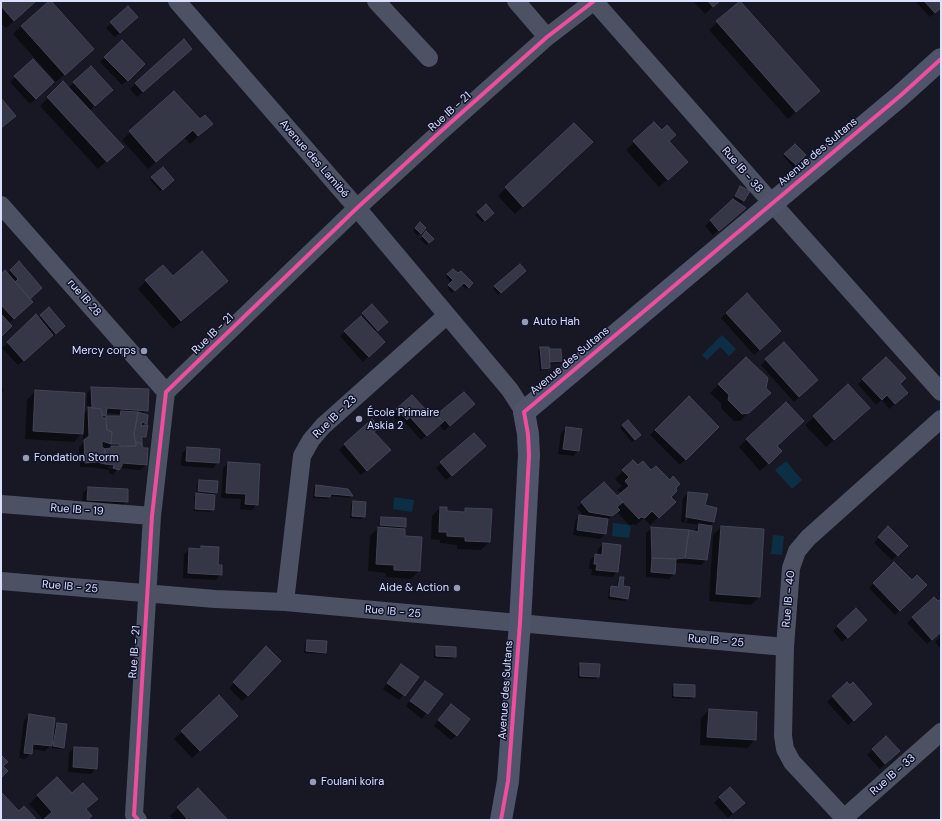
<!DOCTYPE html>
<meta charset="utf-8">
<style>
body{margin:0}
#map{position:relative;width:942px;height:821px;overflow:hidden;background:#171824;font-family:"DM Sans",sans-serif}
canvas{display:block}
.frame{position:absolute;inset:0;border:2px solid #dbe0fe;pointer-events:none}
</style>
<div id="map">
<canvas width="942" height="821"></canvas>
<div class="frame"></div>
</div>
<script>
const c = document.querySelector('canvas').getContext('2d');
c.lineJoin = 'round';
function fill(path, color) {
  c.fillStyle = color;
  c.fill(path, 'evenodd');
}
function toPath(rows) {
  const path = new Path2D();
  for (const r of rows) {
    path.moveTo(r[0], r[1]);
    for (let i = 2; i < r.length; i += 2) path.lineTo(r[i], r[i + 1]);
  }
  return path;
}
function stroke(path, color, width, dash) {
  c.strokeStyle = color;
  c.lineWidth = width;
  c.lineCap = dash ? 'butt' : 'round';
  c.setLineDash(dash || []);
  c.stroke(path);
}
function drawText(font, color, halo, rows, align = 'center') {
  c.font = font + ' "DM Sans",sans-serif';
  c.lineWidth = 3;
  c.setLineDash([]);
  c.textBaseline = 'middle';
  c.strokeStyle = halo;
  c.fillStyle = color;
  for (const [text, x, y, turn = 0] of rows) {
    c.save();
    c.translate(x, y);
    c.rotate((+turn || 0) * Math.PI / 180);
    c.textAlign = isNaN(turn) ? turn : align;
    if (halo) c.strokeText(text, 0, 0);
    c.fillText(text, 0, 0);
    c.restore();
  }
}
fill(toPath([
 [722,335,736,349,729,356,720,347,707,360,702,355],
 [786,461,802,480,792,489,775,470],
 [394,497,414,500,412,512,393,509],
 [613,523,631,525,629,538,612,536],
 [773,535,784,536,782,555,771,554]
]), '#0d2f45');
fill(toPath([
 [1,1,35,1,6,28,1,23],
 [693,1,719,1,705,14],
 [915,1,941,1,941,7,930,17],
 [739,2,819,91,788,119,709,30],
 [131,22,115,37,106,28,111,23],
 [21,26,84,57,56,82,13,34],
 [121,41,144,64,122,85,100,62],
 [184,41,186,54,137,97,130,89],
 [15,77,48,87,30,104,10,82],
 [63,83,68,88,74,83,107,95,89,111,114,154,98,169,40,106],
 [174,92,200,121,211,124,190,144,184,137,148,169,122,140],
 [654,123,679,169,659,187,626,150],
 [795,145,805,155,793,167,783,156],
 [583,150,515,214,498,196,506,188],
 [163,169,172,180,160,191,150,180],
 [740,187,748,192,741,203,735,200,735,201,739,213,713,235,705,226,735,199,733,198],
 [486,205,493,213,482,222,475,215],
 [420,223,425,228,418,236,413,231],
 [426,233,432,239,426,245,420,239],
 [19,263,29,299,26,307,8,324,1,336,1,275,7,274],
 [453,270,472,283,466,289,461,284,452,293,447,288,451,283,446,277],
 [523,274,498,295,493,289,495,287],
 [173,277,219,289,173,329,138,289,146,281],
 [372,306,386,322,375,332,379,347,363,362,340,336],
 [48,309,64,326,18,365,2,348,38,319],
 [726,313,775,336,754,355,721,318],
 [541,348,549,350,561,361,559,363,549,364,549,368,546,370,540,371,538,350],
 [746,358,761,401,740,421,734,421,721,408,721,403,710,393],
 [766,360,812,385,794,402,761,365],
 [863,379,899,385,901,398,889,409,882,400,876,405,858,384],
 [848,386,860,416,826,447,805,425],
 [1,387,4,390,1,393],
 [92,388,147,410,143,414,146,423,144,425,141,425,140,429,145,437,143,439,141,439,146,465,140,470,120,468,117,470,117,468,109,466,108,468,117,470,113,475,109,473,109,470,91,467,80,467,79,447,84,442,83,432,74,442,25,439,27,400,35,391,83,414,87,410,87,393],
 [106,413,119,414,115,417,105,417],
 [689,398,718,427,680,465,650,435],
 [397,409,436,416,468,409,444,431,439,424,421,440,404,421,401,425,392,415],
 [372,420,373,432,384,455,361,475,339,450],
 [628,421,637,438,632,442,620,428],
 [566,428,579,450,573,456,558,454,561,433],
 [474,434,479,451,446,480,436,468],
 [747,439,776,446,773,459,760,471,739,447],
 [187,448,218,462,213,468,181,466,182,453],
 [228,463,257,504,252,510,240,509,241,499,221,498,223,468],
 [623,471,670,497,666,510,650,525,644,518,636,525,632,524,630,526,617,512,607,520,605,534,600,539,573,535,575,521,580,516,584,516,577,508,582,503,617,497,621,494,617,490,622,486,615,479],
 [199,481,217,492,214,495,213,509,211,512,194,511,194,497,196,495,197,484],
 [316,486,348,490,351,496,349,498,330,496,327,499,313,498,314,488],
 [88,488,127,490,127,501,122,506,82,505,83,493],
 [688,493,704,506,716,508,713,522,709,527,711,527,706,560,701,565,679,563,675,563,674,574,669,579,646,577,646,533,652,528,694,532,700,525,681,522,683,498],
 [687,497,689,497,687,522,685,522],
 [353,502,364,517,362,519,350,518,351,504],
 [440,508,446,512,462,513,466,509,489,542,481,550,457,549,457,545,440,543,440,540,431,539,432,516],
 [381,518,405,526,401,530,419,571,411,579,386,577,386,573,368,571,370,536,378,528,379,520],
 [721,527,759,597,751,605,709,601,713,535],
 [888,528,907,546,892,560,874,543],
 [603,544,620,546,617,572,612,577,591,575,592,569,589,569,590,560,596,555,597,555,598,549],
 [202,547,217,565,221,574,216,580,183,578,184,554,190,549,199,550],
 [894,563,912,581,925,585,895,615,869,588],
 [620,578,622,587,627,598,625,601,608,599,609,590,612,587,617,588,618,580],
 [934,598,938,603,941,600,941,631,927,644,907,623],
 [861,625,842,642,833,631,838,626],
 [941,636,941,649,935,642],
 [307,641,325,652,323,654,304,653,305,643],
 [436,647,455,656,452,659,434,658,434,650],
 [261,653,248,696,242,701,229,688],
 [580,664,598,677,596,679,578,678,578,666],
 [396,671,417,677,399,700,383,689],
 [425,682,441,694,422,719,406,706],
 [847,683,866,709,848,725,827,702],
 [674,685,694,696,691,699,672,698,672,688],
 [446,710,457,735,451,740,434,726],
 [709,710,755,740,747,748,700,745,701,718],
 [29,715,53,728,57,724,63,747,60,749,52,748,52,744,45,751,31,749,31,753,25,759,19,758,24,720],
 [229,724,192,758,174,739,182,732],
 [886,738,893,756,880,769,867,755],
 [74,748,96,768,91,774,68,772,69,753],
 [57,778,85,810,86,820,44,820,29,804],
 [730,788,744,803,728,818,714,803],
 [198,789,226,820,173,820,170,816]
]), '#0007');
const building = toPath([
 [1,1,36,1,14,21,1,6,1,1],
 [49,1,51,1,94,49,65,75,21,26,49,1],
 [708,1,720,1,713,7,708,1],
 [740,1,820,91,796,112,716,21,740,1],
 [924,1,941,1,941,8,935,13,924,1],
 [128,6,138,17,120,33,110,22,128,6],
 [184,39,192,49,143,92,135,83,184,39],
 [122,40,145,64,128,81,104,57,122,40],
 [33,59,54,82,36,99,14,76,33,59],
 [91,66,113,90,95,106,73,82,91,66],
 [63,81,124,147,107,162,47,97,63,81],
 [174,91,200,119,205,115,213,124,198,136,193,130,156,162,129,131,174,91],
 [1,98,16,116,1,128,1,98],
 [654,122,662,130,667,125,676,135,669,141,688,162,668,180,633,141,654,122],
 [574,123,593,142,523,207,505,187,574,123],
 [795,144,806,155,796,165,784,154,795,144],
 [163,167,174,180,163,190,151,177,163,167],
 [740,186,750,191,744,201,735,196,740,186],
 [733,199,746,208,719,231,710,220,733,199],
 [486,204,494,213,485,221,477,212,486,204],
 [420,222,426,228,421,234,415,228,420,222],
 [426,231,434,239,429,243,422,236,426,231],
 [202,251,228,281,181,321,145,280,163,265,173,276,202,251],
 [19,261,42,288,30,299,15,282,18,279,10,270,19,261],
 [520,264,526,271,501,293,494,286,520,264],
 [453,269,458,273,461,271,473,283,469,288,464,283,455,291,448,285,453,280,447,274,453,269],
 [5,270,33,302,14,319,1,305,1,274,5,270],
 [747,293,781,331,760,350,726,313,747,293],
 [372,304,388,322,378,331,362,313,372,304],
 [49,307,65,326,56,334,40,315,49,307],
 [1,314,12,326,1,337,1,314],
 [36,314,53,335,24,361,7,342,36,314],
 [361,316,385,342,369,357,344,331,361,316],
 [784,342,818,380,799,397,765,359,784,342],
 [540,347,549,347,550,368,542,369,540,347],
 [549,349,561,349,562,361,550,362,549,349],
 [746,357,768,378,766,388,771,393,749,413,742,414,728,400,729,395,718,384,746,357],
 [886,357,906,378,900,384,908,393,895,404,887,395,882,400,862,379,886,357],
 [848,384,870,408,834,440,813,416,848,384],
 [91,387,149,389,148,411,107,408,106,416,102,415,101,409,92,408,91,387],
 [35,390,85,393,83,434,33,431,35,390],
 [464,392,475,404,450,426,445,420,443,422,436,415,464,392],
 [412,395,428,412,431,409,443,422,427,436,410,417,407,420,396,409,412,395],
 [689,396,719,427,686,460,655,430,689,396],
 [786,402,804,421,777,446,782,451,769,464,746,439,786,402],
 [88,407,101,409,103,418,106,418,107,430,112,432,111,444,102,441,102,447,105,449,105,464,97,462,85,463,84,440,89,436,88,407],
 [121,411,138,412,134,434,136,446,121,447,119,444,111,444,112,432,107,430,106,416,120,416,121,411],
 [138,412,148,415,147,424,142,422,141,427,144,425,148,425,146,437,142,437,142,444,137,442,136,446,134,434,138,412],
 [372,419,379,427,374,432,391,450,367,471,344,444,372,419],
 [628,420,641,435,635,440,622,425,628,420],
 [566,427,582,429,579,451,563,449,566,427],
 [474,433,486,446,452,476,440,462,474,433],
 [137,442,142,444,143,448,148,448,147,465,122,463,122,466,119,470,113,468,114,465,105,464,105,449,111,448,111,446,136,446,137,442],
 [187,447,220,449,219,463,186,461,187,447],
 [633,460,638,465,643,461,651,470,656,466,670,480,673,476,680,484,676,488,677,491,671,497,676,502,659,518,652,511,645,518,641,517,639,519,617,496,629,486,625,481,629,477,622,470,633,460],
 [228,462,260,464,258,505,245,504,246,494,226,493,228,462],
 [199,480,218,481,217,493,198,491,199,480],
 [604,482,623,502,617,507,620,510,612,516,589,512,581,502,604,482],
 [316,485,348,489,353,496,331,494,330,497,315,496,316,485],
 [88,487,128,489,128,502,87,500,88,487],
 [688,492,708,494,705,505,717,508,714,522,686,517,688,492],
 [196,493,215,495,214,510,195,509,196,493],
 [353,501,366,502,365,517,352,516,353,501],
 [440,507,447,507,447,511,465,512,465,508,492,509,490,542,465,541,465,537,447,536,447,532,439,532,440,507],
 [579,515,608,519,606,534,577,530,579,515],
 [381,517,406,518,406,527,380,525,381,517],
 [699,524,712,526,707,560,685,558,689,530,698,532,699,524],
 [721,526,764,529,760,597,716,594,721,526],
 [888,526,908,546,898,556,878,537,888,526],
 [378,527,405,529,405,536,422,537,420,571,394,570,394,565,376,564,378,527],
 [651,527,689,530,685,558,676,559,652,558,651,527],
 [603,543,621,545,618,572,596,570,597,564,594,564,595,554,602,555,603,543],
 [201,546,219,547,218,565,222,565,222,575,188,573,189,548,201,549,201,546],
 [652,558,676,559,675,574,651,572,652,558],
 [894,562,912,580,917,575,927,585,900,611,873,583,894,562],
 [620,577,624,577,623,586,630,587,628,599,610,596,611,586,618,587,620,577],
 [934,597,938,601,941,599,941,632,932,640,912,617,934,597],
 [856,608,867,620,848,638,837,626,856,608],
 [307,640,327,641,326,653,306,651,307,640],
 [266,646,281,661,248,696,233,682,266,646],
 [436,646,456,647,456,657,436,656,436,646],
 [580,663,600,664,599,677,580,676,580,663],
 [401,664,419,677,405,696,387,683,401,664],
 [425,681,443,694,428,714,410,701,425,681],
 [847,682,850,685,853,682,872,704,854,721,832,696,847,682],
 [674,684,695,685,695,697,674,696,674,684],
 [219,695,238,716,200,751,181,731,219,695],
 [451,704,470,719,457,736,438,720,451,704],
 [709,709,757,712,756,740,707,737,709,709],
 [29,714,55,718,52,746,33,744,32,754,24,753,29,714],
 [57,723,67,724,64,748,53,746,57,723],
 [886,736,900,751,885,764,872,749,886,736],
 [74,747,98,748,97,769,73,767,74,747],
 [1,755,8,762,3,766,8,771,1,778,1,755],
 [57,777,72,793,83,783,98,799,86,809,92,816,87,820,43,820,52,812,37,795,57,777],
 [730,787,745,803,733,813,719,797,730,787],
 [198,788,228,820,188,820,177,807,198,788],
 [1,792,19,811,24,806,37,820,1,820,1,792]
]);
fill(building, '#353746');
stroke(building, '#424458', 1);
stroke(toPath([
 [177,1,357,208,510,390,524,412],
 [376,1,429,58],
 [516,1,547,37],
 [594,1,772,203,941,392],
 [1,205,166,392],
 [1,504,152,516],
 [1,581,215,599,285,602,785,647],
 [285,602,302,456,311,440,323,426,446,316],
 [844,818,941,732],
 [138,820,134,815,152,516,166,392,357,208,440,132,547,37,594,1],
 [846,820,792,762,785,749,783,736,785,647,791,568,797,551,808,538,941,419]
]), '#4d5164', 18);
stroke(toPath([
 [501,820,508,781,520,623,529,455,528,434,524,412,900,96,941,59]
]), '#50546a', 22);
stroke(toPath([
 [138,820,134,815,152,516,166,392,357,208,440,132,547,37,594,1],
 [501,820,508,781,520,623,529,455,528,434,524,412,900,96,941,59]
]), '#ef4d9e', 4);
for (const [x, y, r, color] of [
 [525,322,4,"#969ab2"],
 [144,351,4,"#969ab2"],
 [359,419,4,"#969ab2"],
 [26,458,4,"#969ab2"],
 [457,588,4,"#969ab2"],
 [313,782,4,"#969ab2"]
]) {
  const dot = new Path2D();
  dot.arc(x, y, r, 0, 2 * Math.PI);
  c.fillStyle = color;
  c.fill(dot);
  stroke(dot, '#11132a', 1.5);
}
drawText('11px', '#dbe0fe', '#11132a', [
 ["Rue IB - 21",450,112,-42],
 ["Avenue des Sultans",818,152,-40],
 ["Avenue des Lamibé",314,159,49],
 ["Rue IB - 38",742,170,49],
 ["rue IB 28",84,298,49],
 ["Rue IB - 21",213,334,-44],
 ["Avenue des Sultans",570,361,-40],
 ["Rue IB - 23",335,417,-44],
 ["Rue IB - 19",77,510,4],
 ["Rue IB - 25",70,587,5],
 ["Rue IB - 40",789,599,-85],
 ["Rue IB - 25",393,612,5],
 ["Rue IB - 25",716,641,5],
 ["Rue IB - 21",135,652,-86],
 ["Avenue des Sultans",506,690,-86],
 ["Rue IB - 33",893,775,-41]
]);
drawText('11px', '#dbe0fe', '#11132a', [
 ["Auto Hah",533,322],
 ["Mercy corps",136,351,"right"],
 ["École Primaire",367,413],
 ["Askia 2",367,426],
 ["Fondation Storm",34,458],
 ["Aide & Action",449,588,"right"],
 ["Foulani koira",321,782]
], 'left');
</script>
